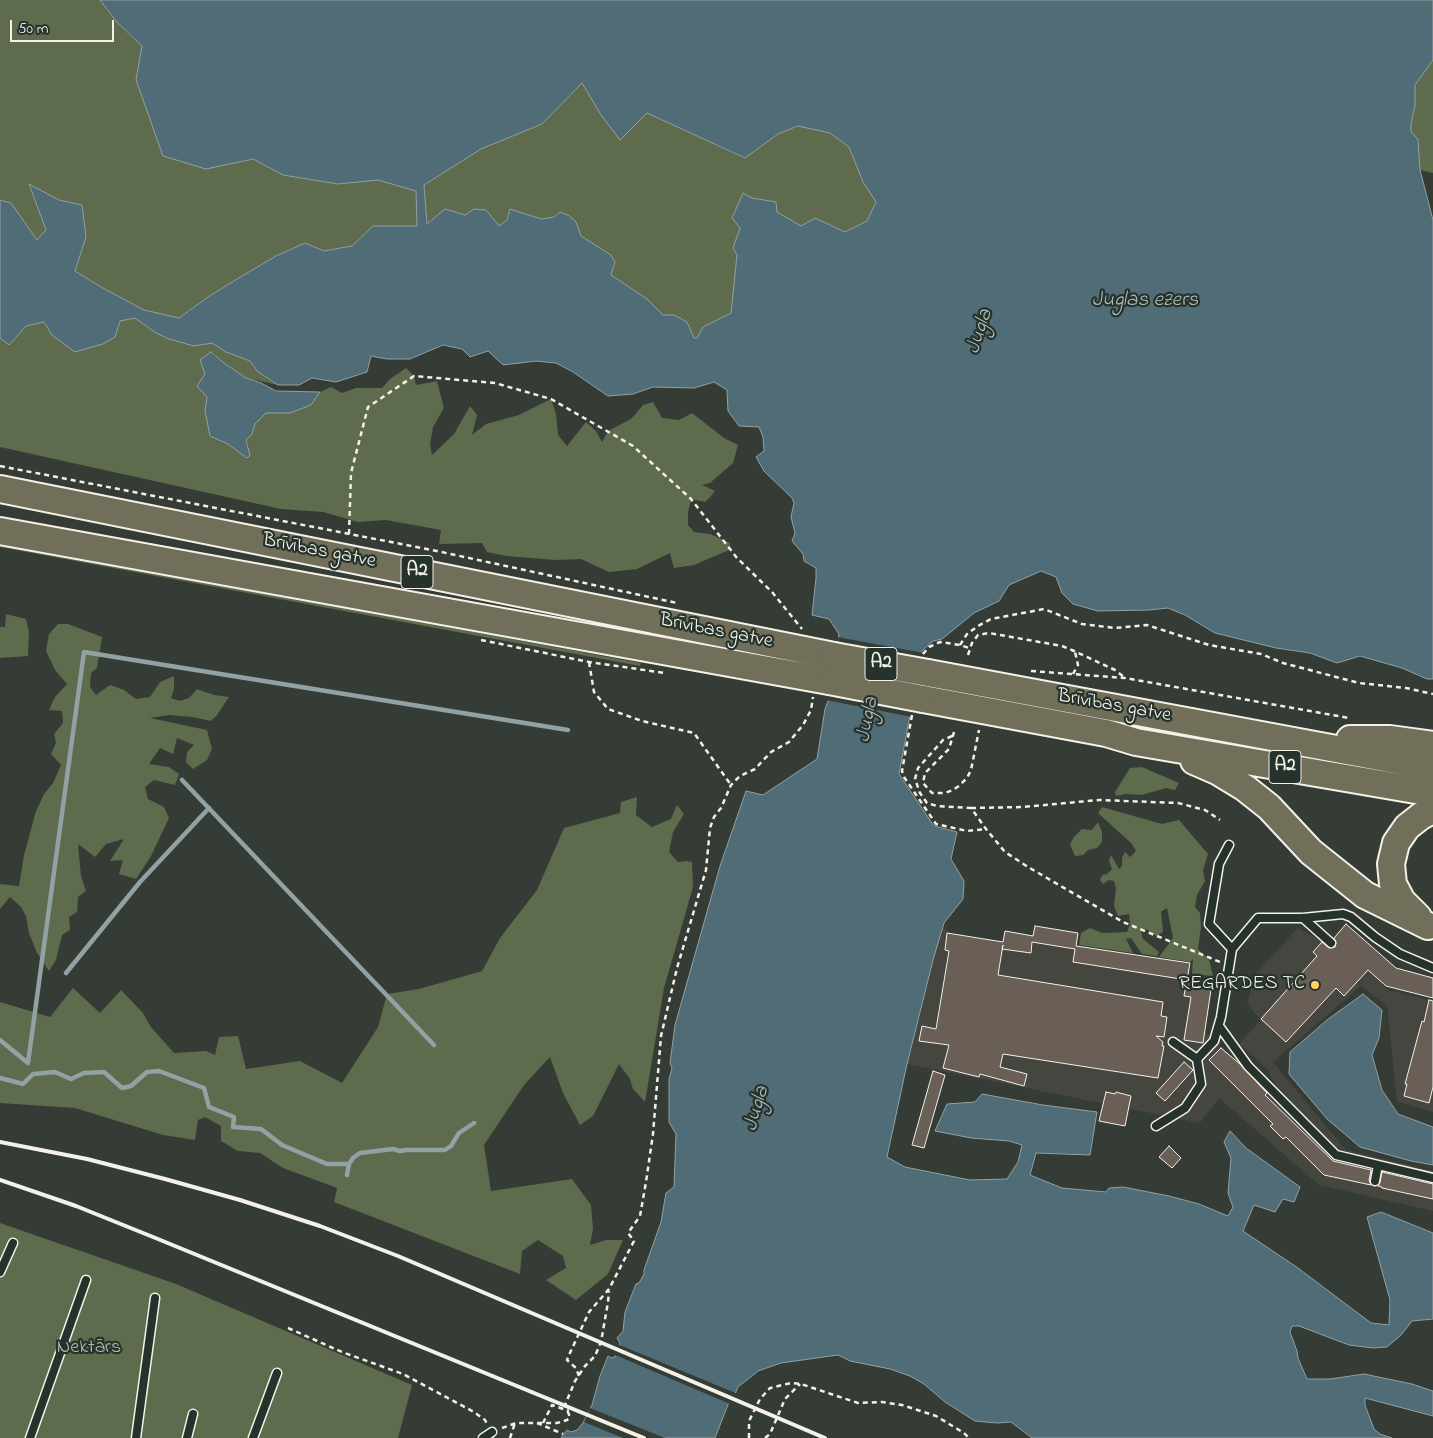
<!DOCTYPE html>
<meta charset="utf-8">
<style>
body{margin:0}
#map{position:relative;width:1433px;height:1438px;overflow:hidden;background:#343c35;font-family:"Indie Flower",sans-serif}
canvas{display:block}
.scale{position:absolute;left:10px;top:20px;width:104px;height:22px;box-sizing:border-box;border:2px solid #f4f1e8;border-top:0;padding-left:6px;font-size:15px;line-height:18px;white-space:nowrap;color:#f4f1e8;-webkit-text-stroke:4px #26332d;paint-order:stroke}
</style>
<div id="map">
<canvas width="1433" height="1438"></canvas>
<div class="scale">50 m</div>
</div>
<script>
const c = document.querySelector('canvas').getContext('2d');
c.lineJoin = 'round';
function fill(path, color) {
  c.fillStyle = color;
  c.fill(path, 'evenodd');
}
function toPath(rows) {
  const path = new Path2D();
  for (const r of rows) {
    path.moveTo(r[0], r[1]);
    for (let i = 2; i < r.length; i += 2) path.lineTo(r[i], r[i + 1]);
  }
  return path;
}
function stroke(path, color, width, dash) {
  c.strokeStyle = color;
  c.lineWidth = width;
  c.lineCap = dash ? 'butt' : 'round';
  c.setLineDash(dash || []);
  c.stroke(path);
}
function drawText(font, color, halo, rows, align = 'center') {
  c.font = font + ' "Indie Flower",sans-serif';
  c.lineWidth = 4.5;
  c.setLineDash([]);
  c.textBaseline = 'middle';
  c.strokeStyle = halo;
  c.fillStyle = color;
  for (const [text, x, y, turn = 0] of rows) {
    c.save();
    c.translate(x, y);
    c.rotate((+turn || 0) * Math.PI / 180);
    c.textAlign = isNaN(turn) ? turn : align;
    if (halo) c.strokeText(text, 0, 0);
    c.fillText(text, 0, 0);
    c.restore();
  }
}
fill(toPath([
 [1035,926,1078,933,1076,946,1190,963,1187,979,1212,983,1205,1032,1270,1091,1275,1086,1268,1070,1239,1044,1261,1020,1247,1004,1256,973,1298,928,1323,941,1334,938,1388,990,1433,1001,1433,1112,1397,1102,1387,1006,1361,986,1273,1062,1346,1150,1433,1171,1433,1211,1319,1185,1219,1098,1200,1123,907,1064,933,960,943,928,953,934,1003,942,1005,931,1033,936]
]), '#44463f');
fill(toPath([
 [0,0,100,0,117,22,142,46,137,80,163,156,206,169,253,159,283,175,338,184,378,180,417,191,417,227,373,226,352,246,324,251,305,243,276,256,237,279,208,297,179,318,144,310,101,287,75,271,86,237,82,205,59,200,29,185,46,231,37,240,11,203,0,200],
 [1433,60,1433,173,1420,170,1418,139,1411,132,1411,124,1415,105,1415,85],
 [582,83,601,115,647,113,744,158,778,134,799,126,830,133,849,147,863,182,876,202,867,221,845,232,815,218,801,226,777,212,776,202,752,198,733,248,737,255,731,313,703,327,697,338,693,338,663,315,647,299,611,275,615,262,611,255,580,236,576,222,560,212,554,217,541,219,510,209,507,220,499,226,445,209,427,224,424,185,481,149,542,124],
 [135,318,156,333,169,339,194,346,212,343,226,352,250,361,257,371,278,385,246,378,224,363,212,352,205,374,207,396,205,411,210,436,228,444,247,458,249,447,246,440,252,434,255,424,266,413,290,413,310,405,320,392,331,387,342,393,356,388,382,388,390,379,406,368,414,376,416,385,437,381,444,408,433,427,430,445,432,455,454,434,470,406,477,415,472,435,486,424,519,415,551,399,556,414,558,435,567,446,586,422,596,431,602,442,608,431,631,419,643,405,653,402,662,418,679,420,692,413,724,438,738,445,733,463,710,483,702,485,715,491,711,496,705,502,691,499,688,513,688,525,694,532,710,534,730,543,729,550,694,565,674,568,670,553,637,569,609,572,581,559,556,560,506,556,487,552,482,543,439,544,441,530,386,520,358,522,323,512,281,509,0,447,0,338,9,344,26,326,44,322,52,335,115,337,120,321],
 [0,544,641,663,640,666,0,547],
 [6,614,26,619,29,632,28,656,0,658,0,627,5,627],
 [58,624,68,624,102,637,97,668,91,673,90,687,96,695,110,685,124,690,136,699,150,697,160,682,174,676,174,689,171,698,180,701,189,698,197,689,214,695,229,697,217,715,211,721,192,717,169,715,150,718,207,730,212,749,207,760,193,769,186,762,187,752,194,745,177,738,173,754,160,748,149,764,169,767,179,774,175,785,154,780,145,787,148,799,164,807,169,818,151,856,136,879,119,874,123,860,110,861,124,839,106,844,95,857,78,844,81,876,86,891,78,897,77,912,69,917,70,930,62,935,56,960,49,971,37,953,29,933,26,916,21,907,10,897,0,909,0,884,19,886,24,855,36,811,44,794,53,783,61,765,51,754,56,743,54,734,63,723,62,711,49,710,55,697,67,684,55,670,46,651,49,634],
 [1142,767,1179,783,1175,790,1166,788,1142,795,1126,794,1116,796,1115,792,1130,768],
 [637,797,636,815,652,827,671,819,677,805,684,814,673,832,669,852,678,862,686,861,692,862,693,887,664,988,645,1102,633,1089,630,1079,619,1064,593,1116,580,1125,563,1093,550,1057,524,1085,484,1145,491,1191,572,1179,591,1205,593,1229,590,1245,606,1240,623,1240,608,1274,576,1300,546,1280,566,1268,563,1256,538,1240,522,1251,520,1274,334,1202,337,1188,283,1168,260,1153,238,1151,221,1141,221,1126,205,1117,198,1120,195,1140,163,1135,75,1108,0,1103,0,1002,50,1017,73,988,100,1013,121,990,143,1013,151,1027,174,1053,206,1051,215,1055,219,1037,238,1036,246,1069,300,1061,342,1083,378,1027,387,994,419,989,482,971,500,938,537,890,564,828,620,813,621,802],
 [1102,807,1162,824,1179,820,1208,854,1203,870,1205,881,1197,895,1195,907,1200,913,1201,927,1198,949,1209,960,1213,976,1192,974,1193,959,1190,962,1159,957,1173,938,1167,908,1161,912,1163,932,1156,936,1146,929,1141,931,1143,939,1159,952,1157,956,1142,954,1131,938,1126,939,1133,953,1079,945,1081,933,1090,928,1102,933,1127,932,1130,923,1129,914,1118,916,1114,906,1116,889,1114,881,1109,880,1103,884,1100,880,1102,875,1107,874,1112,869,1109,861,1111,855,1119,869,1122,866,1122,858,1125,852,1130,857,1136,851,1131,843,1098,813],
 [1098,822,1102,832,1102,842,1097,848,1088,850,1083,855,1075,856,1070,844,1074,837,1082,829,1092,830],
 [0,1223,176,1284,412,1385,398,1438,0,1438]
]), '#5e6b4c');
const water = toPath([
 [100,0,1433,0,1433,60,1415,85,1415,105,1411,124,1411,132,1418,139,1420,170,1433,220,1433,679,1427,679,1402,668,1360,656,1337,663,1310,653,1276,648,1215,633,1185,615,1168,608,1149,610,1098,611,1073,604,1062,593,1056,577,1041,571,1009,585,999,601,974,613,942,639,933,641,922,651,899,774,934,826,957,832,951,859,964,881,963,899,944,923,933,960,907,1064,887,1157,905,1167,970,1180,1007,1179,1018,1162,1022,1145,1009,1141,971,1138,935,1131,947,1104,975,1102,982,1094,1043,1105,1097,1112,1090,1155,1036,1153,1030,1175,1062,1188,1106,1192,1109,1188,1123,1187,1169,1196,1199,1204,1228,1216,1233,1207,1228,1193,1231,1158,1224,1142,1230,1131,1246,1148,1300,1187,1294,1202,1283,1199,1275,1212,1254,1205,1243,1231,1298,1268,1371,1323,1389,1325,1390,1300,1367,1217,1381,1212,1433,1233,1433,1319,1412,1321,1401,1335,1387,1347,1373,1348,1349,1345,1299,1326,1292,1326,1290,1332,1297,1351,1298,1358,1307,1379,1330,1379,1364,1374,1412,1384,1433,1391,1433,1416,1365,1398,1365,1405,1374,1429,1380,1434,1392,1438,1032,1438,1011,1422,997,1423,975,1421,945,1402,924,1384,910,1376,890,1369,850,1361,838,1355,781,1363,758,1371,738,1387,735,1394,729,1402,715,1438,561,1438,567,1430,571,1432,577,1430,583,1423,592,1405,600,1376,608,1356,611,1358,615,1357,620,1343,617,1338,623,1331,625,1312,636,1284,639,1283,644,1274,644,1270,661,1222,666,1193,674,1187,676,1134,669,1122,669,1079,672,1068,670,1063,675,1025,720,866,746,791,763,795,817,759,825,709,830,696,839,634,829,619,812,615,816,578,816,568,804,561,803,554,792,541,795,533,791,517,794,503,792,498,764,471,756,457,764,451,763,437,759,427,739,426,728,411,727,390,714,382,694,388,653,387,633,394,608,396,573,372,556,363,536,361,503,365,488,351,470,357,462,349,443,345,410,359,387,359,371,356,367,372,336,382,312,378,299,385,278,385,257,371,250,361,226,352,212,343,194,346,169,339,156,333,135,318,120,321,115,337,103,344,75,352,52,335,44,322,26,326,9,345,0,338,0,200,11,203,37,240,46,230,29,184,59,200,82,205,86,237,75,271,101,287,144,310,179,318,208,297,237,279,276,256,305,243,324,251,352,246,373,226,417,226,416,191,378,180,338,184,283,175,253,159,206,169,163,156,136,80,142,46,117,22,100,0],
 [582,83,601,115,620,140,647,113,745,158,778,134,798,126,830,133,849,147,863,182,876,202,867,221,845,232,815,218,801,226,777,212,776,202,752,198,743,193,732,218,740,228,733,248,737,255,731,313,703,327,697,338,694,338,687,322,674,315,663,315,647,299,611,275,615,262,611,255,581,236,576,222,568,215,560,212,554,217,541,219,510,209,507,220,499,226,486,210,474,209,465,215,445,209,427,224,424,185,481,149,542,124,582,83],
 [211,352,224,363,246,378,261,383,276,391,320,392,311,405,290,413,266,413,255,424,252,434,246,440,250,455,247,458,228,444,210,436,205,411,207,397,197,386,205,374,200,360,211,352],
 [1363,994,1382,1010,1379,1038,1372,1055,1382,1090,1398,1114,1433,1127,1433,1165,1411,1161,1360,1147,1327,1119,1289,1074,1290,1052,1327,1020,1363,994]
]);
fill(water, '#506c76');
stroke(water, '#92a1a4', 1);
fill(toPath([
 [837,637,924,653,912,717,826,700],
 [617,1344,738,1394,737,1395,730,1404,613,1354],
 [590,1408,665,1438,623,1438,584,1422]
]), '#343c35');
stroke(toPath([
 [182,780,434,1045],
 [66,973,140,882,209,808],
 [0,1040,28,1063,84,652,568,730],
 [0,1078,23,1084,33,1074,55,1072,71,1079,84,1073,104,1072,122,1088,131,1086,147,1072,159,1071,204,1088,209,1107,234,1117,233,1127,261,1129,282,1145,327,1164,349,1164],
 [347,1175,349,1164,353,1158,360,1153,393,1149,400,1151,406,1150,445,1150,451,1146,459,1133,474,1123]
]), '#92a1a4', 4.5);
const building = toPath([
 [1346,924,1396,968,1433,978,1433,998,1386,986,1368,970,1344,996,1336,988,1286,1042,1261,1019,1317,956,1313,952,1322,942,1329,948,1335,947,1336,942,1334,938,1346,924],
 [1035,926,1078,933,1076,946,1190,963,1187,980,1073,962,1075,949,1032,942,1031,953,1002,949,1003,945,998,975,1163,1002,1161,1016,1167,1017,1164,1037,1156,1036,1163,1042,1162,1046,1164,1046,1158,1078,1003,1054,1000,1067,1027,1074,1024,1086,980,1074,979,1077,943,1068,949,1045,919,1041,922,1026,936,1029,949,951,945,950,947,933,1003,942,1005,931,1033,936,1035,926],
 [1187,979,1212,983,1203,1043,1184,1040,1191,997,1184,996,1187,979],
 [1429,1000,1433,1001,1433,1087,1429,1103,1404,1096,1407,1084,1405,1084,1422,1021,1424,1022,1429,1000],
 [1221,1048,1241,1065,1267,1093,1265,1095,1333,1161,1371,1170,1369,1180,1371,1185,1324,1175,1286,1137,1283,1139,1270,1126,1273,1124,1209,1060,1221,1048],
 [1184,1062,1193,1070,1165,1101,1156,1093,1184,1062],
 [933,1071,945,1075,924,1148,912,1145,933,1071],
 [1106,1092,1115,1094,1116,1092,1131,1096,1125,1126,1099,1121,1106,1092],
 [1169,1146,1181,1158,1172,1168,1159,1157,1169,1146],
 [1382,1172,1433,1184,1433,1199,1382,1188,1382,1187,1378,1186,1380,1182,1382,1172]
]);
fill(building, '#6a5f56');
stroke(building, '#f4f1e8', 1);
const service = toPath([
 [1229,845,1219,864,1209,924,1232,949],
 [1303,918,1331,943],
 [1219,1026,1248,1066,1336,1155,1433,1178],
 [1173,1042,1197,1059,1214,1041,1221,1017,1232,949,1258,918,1303,918,1343,914,1351,917,1375,937,1400,954,1433,968],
 [1156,1126,1185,1108,1201,1084,1197,1059],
 [1375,1181,1378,1165],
 [0,1272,13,1243],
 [30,1438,86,1280],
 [136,1438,155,1298],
 [187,1438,193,1414],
 [253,1438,277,1373],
 [483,1438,492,1432]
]);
const trunk = toPath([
 [0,489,834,656],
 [0,531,829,681],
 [928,673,1433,767],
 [923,699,1106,733,1136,742,1433,793],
 [1350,739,1390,739,1433,745],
 [1194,761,1217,771,1245,788,1269,807,1311,852,1365,895,1428,926],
 [1418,917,1402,901,1393,884,1391,864,1396,843,1407,827,1421,816,1433,810]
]);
stroke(service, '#f4f1e8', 11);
stroke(trunk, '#f4f1e8', 30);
stroke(toPath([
 [0,466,432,550,677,603],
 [349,534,351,473,368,407,414,376,495,383,551,399,633,446,691,499,737,558,772,592,802,629],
 [481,640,589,662,665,673],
 [960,645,967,634,978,626,991,619,1044,609,1082,624,1115,628,1147,625,1209,645,1261,654,1283,663,1359,683,1406,688,1433,694],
 [923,654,929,647,940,642,960,645,969,648],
 [968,655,972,643,978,635,989,633,1062,646,1074,651,1115,670,1124,677],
 [589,662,594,692,608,709,642,721,694,733,731,785],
 [1031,671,1125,678,1349,718],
 [1073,674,1078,665,1075,652],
 [912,715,902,771,904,777,936,824,967,831,986,829],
 [954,732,949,749,925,773,923,783,932,793,945,793,953,790,959,786,967,778,971,770,979,730],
 [952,736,943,740,918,768,915,779,920,793,927,803,937,806,971,808,986,829,1005,852,1028,867,1123,922,1220,962],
 [971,808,1023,807,1099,800,1178,803,1205,810,1220,820],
 [288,1328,342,1352,403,1374,474,1412,485,1420,487,1424],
 [579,1376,576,1368,567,1360,569,1355,589,1312,609,1289,634,1241,628,1233,640,1216,646,1182,653,1134,661,1036,677,968,706,870,710,828,714,817,721,808,731,785,740,776,755,769,771,752,789,742,803,725,811,710,813,697],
 [537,1423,563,1434],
 [543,1423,552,1405,569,1411],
 [502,1428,516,1423,557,1423,567,1420,570,1417,565,1405,575,1381,585,1366,595,1356,601,1342,608,1302,609,1291],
 [510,1438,515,1423],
 [749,1438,749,1421,760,1399,770,1388,791,1383,801,1384,858,1403,882,1402,902,1405,936,1416,964,1433,969,1438],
 [765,1438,770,1434,785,1399,800,1384]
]), '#f4f1e8', 2.5, [5, 4]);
stroke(service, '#26332d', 8);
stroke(trunk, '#716e59', 26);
stroke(toPath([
 [0,1142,87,1159,165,1179,240,1200,320,1226,398,1256,825,1438],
 [0,1180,76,1206,153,1237,644,1438]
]), '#f4f1e8', 4);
const trunkBridge = toPath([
 [834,656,928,673],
 [829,681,923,699]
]);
stroke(trunkBridge, '#f4f1e8', 30, []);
stroke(trunkBridge, '#716e59', 26);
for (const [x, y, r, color] of [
 [1315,985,5,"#ffd166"]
]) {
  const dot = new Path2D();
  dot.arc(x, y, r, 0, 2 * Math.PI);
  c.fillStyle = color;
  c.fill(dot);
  stroke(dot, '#26332d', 2);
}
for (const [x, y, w] of [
 [417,572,32],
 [881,664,32],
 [1285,767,32]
]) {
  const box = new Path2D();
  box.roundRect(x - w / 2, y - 16.5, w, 33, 4);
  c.fillStyle = '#26332d';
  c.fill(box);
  stroke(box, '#f4f1e8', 1);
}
drawText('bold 19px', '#f4f1e8', null, [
 ["A2",417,572],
 ["A2",881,664],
 ["A2",1285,767]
]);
drawText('20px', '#f4f1e8', '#26332d', [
 ["Brīvības gatve",319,552,11],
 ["Brīvības gatve",716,632,11],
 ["Brīvības gatve",1114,707,10]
]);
drawText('20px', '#f4f1e8', '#26332d', [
 ["REGARDES TC",1305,985]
], 'right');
drawText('20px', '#b8bbaa', '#26332d', [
 ["Nektārs",89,1349]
]);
drawText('italic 21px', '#b2bcba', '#26332d', [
 ["Juglas ezers",1145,302],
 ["Jugla",981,332,-72],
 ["Jugla",869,720,-79],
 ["Jugla",758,1109,-74]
]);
</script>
